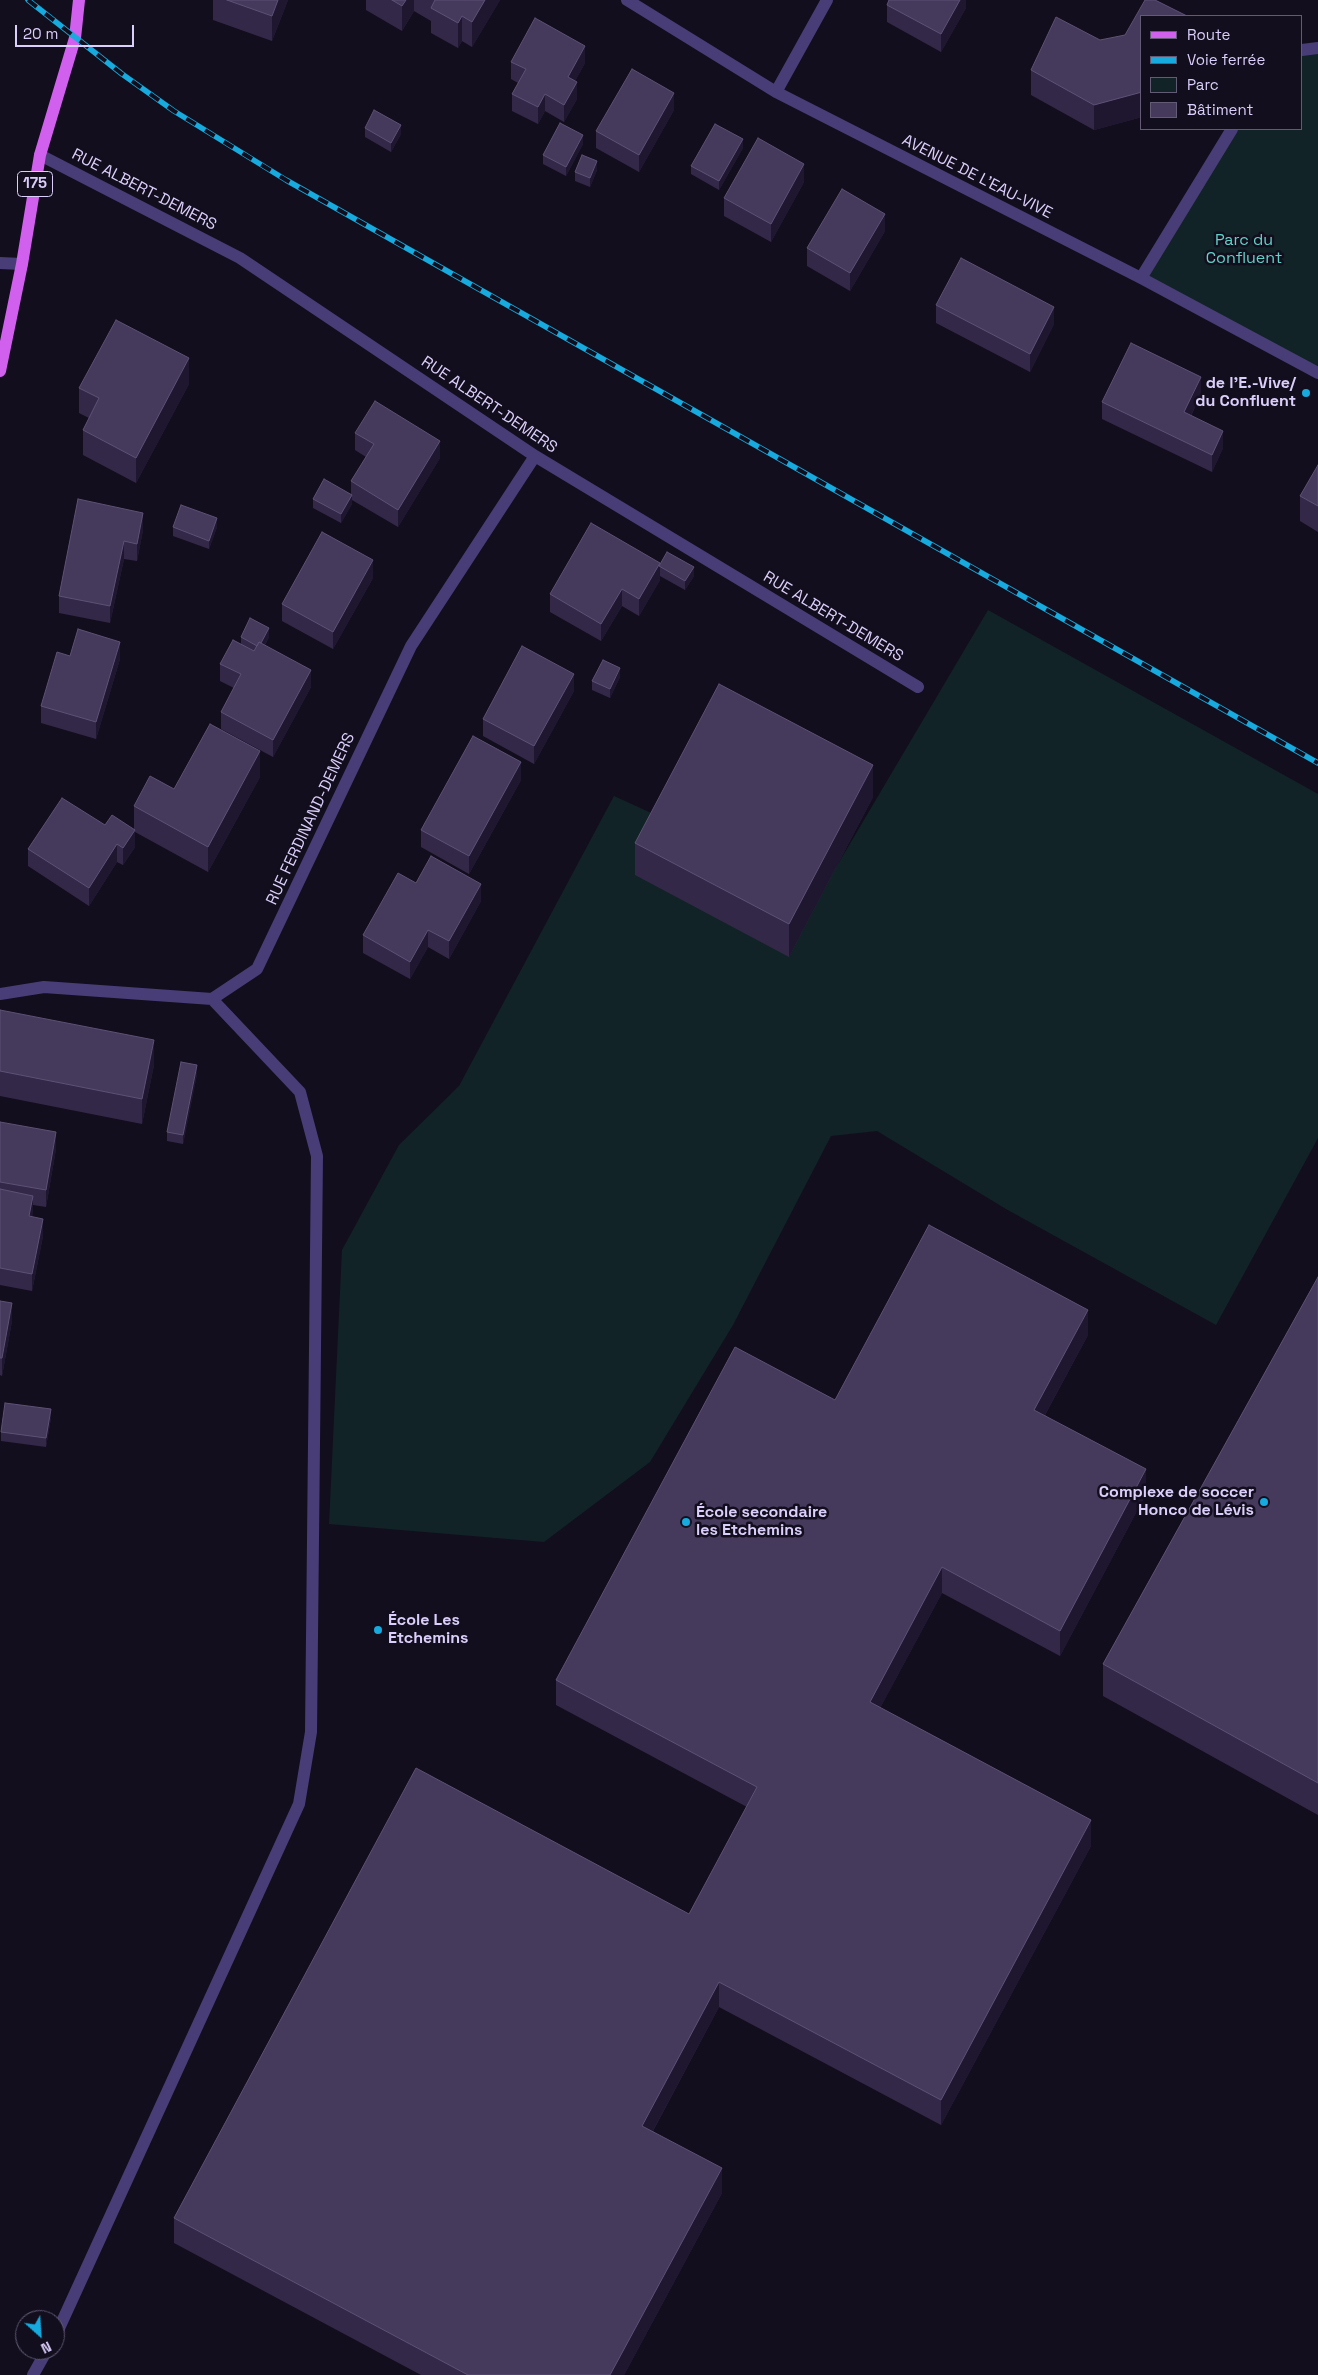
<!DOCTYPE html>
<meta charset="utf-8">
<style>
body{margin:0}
#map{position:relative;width:1318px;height:2375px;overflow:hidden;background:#130e1d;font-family:"Space Grotesk",sans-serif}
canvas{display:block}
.legend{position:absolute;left:1140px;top:15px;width:162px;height:115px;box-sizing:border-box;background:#130e1d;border:1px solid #635b75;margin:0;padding:6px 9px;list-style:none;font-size:15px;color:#dacefa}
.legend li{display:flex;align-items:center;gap:10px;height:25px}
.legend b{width:25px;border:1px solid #635b75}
.north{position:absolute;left:15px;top:2310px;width:50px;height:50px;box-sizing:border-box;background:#130e1d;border:1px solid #635b75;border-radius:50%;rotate:154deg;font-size:14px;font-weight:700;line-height:20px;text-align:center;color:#dacefa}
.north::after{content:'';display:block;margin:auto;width:18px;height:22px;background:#16aade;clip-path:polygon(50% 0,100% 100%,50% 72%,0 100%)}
.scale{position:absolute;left:15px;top:25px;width:119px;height:22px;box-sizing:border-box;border:2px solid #dacefa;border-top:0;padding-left:6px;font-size:15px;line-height:18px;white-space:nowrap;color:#dacefa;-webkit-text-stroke:4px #130e1d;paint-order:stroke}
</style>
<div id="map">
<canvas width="1318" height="2375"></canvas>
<ul class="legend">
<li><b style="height:6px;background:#d160ef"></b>Route</li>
<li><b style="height:6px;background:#16aade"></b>Voie ferrée</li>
<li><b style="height:14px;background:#112326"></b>Parc</li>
<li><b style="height:14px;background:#453a5c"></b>Bâtiment</li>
</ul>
<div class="north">N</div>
<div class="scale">20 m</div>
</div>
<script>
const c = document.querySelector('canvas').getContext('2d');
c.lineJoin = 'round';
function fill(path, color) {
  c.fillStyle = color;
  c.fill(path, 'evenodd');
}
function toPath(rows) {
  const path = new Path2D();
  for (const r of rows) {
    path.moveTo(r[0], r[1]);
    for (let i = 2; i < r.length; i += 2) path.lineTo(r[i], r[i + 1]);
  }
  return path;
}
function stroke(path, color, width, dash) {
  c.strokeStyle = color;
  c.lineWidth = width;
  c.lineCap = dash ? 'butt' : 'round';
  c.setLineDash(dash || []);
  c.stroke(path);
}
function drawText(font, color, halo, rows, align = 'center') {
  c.font = font + ' "Space Grotesk",sans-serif';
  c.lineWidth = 5;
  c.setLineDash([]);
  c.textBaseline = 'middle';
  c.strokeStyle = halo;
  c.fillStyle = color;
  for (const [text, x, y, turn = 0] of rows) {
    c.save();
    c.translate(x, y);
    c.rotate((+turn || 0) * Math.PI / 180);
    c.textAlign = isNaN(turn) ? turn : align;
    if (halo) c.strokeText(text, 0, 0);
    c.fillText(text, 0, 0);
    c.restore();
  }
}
fill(toPath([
 [1318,48,1318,373,1141,278,1232,129,1302,129,1302,50],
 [988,610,1318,794,1318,1138,1216,1325,1006,1209,877,1131,831,1136,733,1325,650,1462,544,1542,329,1524,342,1250,399,1145,459,1086,614,796,822,891]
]), '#112326');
stroke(toPath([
 [627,0,776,92,1141,278,1318,373],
 [1302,50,1318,48],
 [776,92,827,0],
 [40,155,240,258,535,456,918,687],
 [0,263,22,264],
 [1141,278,1232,129],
 [0,994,44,987,212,999,257,969,411,646,535,456],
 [55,2337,299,1804,311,1732,317,1156,300,1092,212,999],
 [33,2375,47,2350]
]), '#483d77', 12);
stroke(toPath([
 [0,371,22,264,40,155,75,38,79,0]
]), '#d160ef', 12);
const rail = toPath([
 [28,0,122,74,174,111,286,180,1318,763]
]);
stroke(rail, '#16aade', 5.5);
stroke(rail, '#130e1d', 4, [11]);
fill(toPath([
 [213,0,288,0,272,41,213,20],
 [366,0,500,0,472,47,462,41,458,48,431,33,431,21,414,11,402,31,366,10],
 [966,0,966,8,941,52,887,22,887,5],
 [1142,16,1142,117,1094,130,1031,95,1031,70,1100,40,1125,35],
 [511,62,585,63,575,81,577,99,564,122,545,111,538,124,512,111,512,94,518,83,511,79],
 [674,110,639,172,596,148,596,131],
 [365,128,401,134,391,152,365,137],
 [583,144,566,176,543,164,543,155],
 [743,148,719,190,691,174,691,166],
 [597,170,590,187,575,181,575,172],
 [804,182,771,242,724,216,724,198],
 [885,231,850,291,807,266,807,248],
 [936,305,1054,324,1030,372,936,323],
 [189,384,136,483,83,455,83,430,89,418,79,413,79,388],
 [1201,394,1191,416,1223,448,1212,472,1102,419,1102,402],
 [355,433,440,458,398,527,352,500,352,504,341,523,313,508,313,499,351,494,351,481,366,457,355,450],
 [1318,465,1318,532,1300,521,1300,496],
 [78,499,143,530,137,561,124,559,110,623,59,613,59,596],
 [173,527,217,527,209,549,173,536],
 [660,566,694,576,685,590,660,576,660,580,639,616,622,606,601,641,550,612,550,594],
 [373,578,333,649,282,621,282,604],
 [241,637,269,637,265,645,311,687,273,757,221,729,221,712,234,688,220,681,220,664,241,644],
 [70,656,120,659,96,739,41,723,41,706],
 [620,677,610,698,592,690,592,681],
 [574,691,534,764,483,736,483,719],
 [260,777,208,872,135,832,135,847,123,865,117,862,89,906,28,866,28,849,105,825,134,829,134,806,174,789],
 [521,780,469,874,421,847,421,830],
 [873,797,789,957,635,875,635,843],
 [416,883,481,901,449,959,428,947,410,979,363,953,363,935],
 [0,1010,154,1065,142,1124,0,1096],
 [197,1074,183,1144,167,1141,167,1132],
 [0,1122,56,1149,46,1207,33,1205,32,1217,43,1236,32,1291,0,1285],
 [1318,1277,1318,1815,1103,1696,1103,1664],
 [0,1301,12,1321,2,1376,0,1375],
 [1088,1335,1045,1415,1146,1494,1060,1656,942,1593,880,1708,1091,1846,941,2125,719,2007,653,2131,722,2193,624,2375,421,2375,174,2243,174,2218,689,1914,747,1807,556,1705,556,1680,835,1400],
 [51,1418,46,1447,1,1441,1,1432]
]), '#342849');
fill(toPath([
 [278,0,288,0,272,41,272,16],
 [406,0,414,0,414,11,402,31,402,6],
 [485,0,500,0,472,47,472,22],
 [960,0,966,0,966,8,941,52,941,34],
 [462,16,462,41,458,48,458,23],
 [585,46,585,63,568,94,568,77],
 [577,82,577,99,564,122,564,105],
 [1142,92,1142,117,1094,130,1094,105],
 [674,93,674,110,639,172,639,155],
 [545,94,545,111,538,124,538,107],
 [401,125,401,134,391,152,391,143],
 [583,135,583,144,566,176,566,167],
 [743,139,743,148,719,190,719,181],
 [597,161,597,170,590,187,590,178],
 [804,164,804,182,771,242,771,224],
 [885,214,885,231,850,291,850,273],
 [1054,307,1054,324,1030,372,1030,354],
 [189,358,189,384,136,483,136,458],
 [1201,377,1201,394,1184,430,1184,412],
 [1223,431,1223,448,1212,472,1212,455],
 [440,441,440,458,398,527,398,510],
 [352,495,352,504,341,523,341,514],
 [143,513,143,530,137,561,137,544],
 [217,518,217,527,209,549,209,541],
 [124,541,124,559,110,623,110,606],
 [373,560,373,578,333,649,333,632],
 [660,563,660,580,639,616,639,599],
 [694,567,694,576,685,590,685,581],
 [622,589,622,606,601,641,601,624],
 [269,628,269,637,259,655,259,647],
 [120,642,120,659,96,739,96,722],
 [620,668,620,677,610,698,610,689],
 [311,670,311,687,273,757,273,740],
 [574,674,574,691,534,764,534,746],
 [260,751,260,777,208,872,208,847],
 [521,762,521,780,469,874,469,856],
 [873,765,873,797,789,957,789,924],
 [135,830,135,847,123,865,123,848],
 [117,844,117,862,89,906,89,888],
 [481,884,481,901,449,959,449,941],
 [428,930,428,947,410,979,410,962],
 [154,1040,154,1065,142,1124,142,1099],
 [197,1065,197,1074,183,1144,183,1135],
 [56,1132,56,1149,46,1207,46,1190],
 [33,1196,33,1213,29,1234,29,1216],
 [43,1219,43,1236,32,1291,32,1274],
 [12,1303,12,1321,2,1376,2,1358],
 [1088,1310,1088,1335,1034,1435,1034,1410],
 [51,1409,51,1418,46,1447,46,1438],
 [1146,1469,1146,1494,1060,1656,1060,1631],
 [942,1567,942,1593,870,1727,870,1702],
 [1091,1820,1091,1846,941,2125,941,2100],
 [719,1982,719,2007,642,2151,642,2126],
 [722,2168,722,2193,624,2375,610,2375]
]), '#1f1630');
const building = toPath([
 [227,0,278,0,272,16,227,0],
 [392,0,406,0,402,6,392,0],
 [435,0,485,0,472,22,462,16,458,23,431,8,435,0],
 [889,0,960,0,941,34,887,5,889,0],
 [1145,0,1155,0,1187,16,1142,16,1142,92,1094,105,1031,70,1056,17,1100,40,1125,35,1145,0],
 [535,18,585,46,568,77,577,82,564,105,545,94,538,107,512,94,526,69,511,62,535,18],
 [632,69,674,93,639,155,596,131,632,69],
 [374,110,401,125,391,143,365,128,374,110],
 [560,123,583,135,566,167,543,155,560,123],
 [715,124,743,139,719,181,691,166,715,124],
 [758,138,804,164,771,224,724,198,758,138],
 [582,155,597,161,590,178,575,172,582,155],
 [842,189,885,214,850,273,807,248,842,189],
 [961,258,1054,307,1030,354,936,305,961,258],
 [116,320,189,358,136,458,83,430,99,398,79,388,116,320],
 [1131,343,1201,377,1184,412,1223,431,1212,455,1102,402,1131,343],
 [375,401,440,441,398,510,351,481,374,444,355,433,375,401],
 [1318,465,1318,506,1300,496,1318,465],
 [324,479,352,495,341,514,313,499,324,479],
 [78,499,143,513,137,544,124,541,110,606,59,596,78,499],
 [181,505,217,518,209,541,173,527,181,505],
 [591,523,660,563,639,599,622,589,601,624,550,594,591,523],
 [322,532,373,560,333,632,282,604,322,532],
 [667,552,694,567,685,581,659,566,667,552],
 [250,618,269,628,261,643,259,642,257,646,241,637,250,618],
 [78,629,120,642,96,722,41,706,57,652,70,656,78,629],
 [233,640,254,651,259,642,311,670,273,740,221,712,241,674,220,664,233,640],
 [522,646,574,674,534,746,483,719,522,646],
 [603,660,620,668,610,689,592,681,603,660],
 [719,684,873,765,789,924,635,843,719,684],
 [210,724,260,751,208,847,134,806,150,776,174,789,210,724],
 [473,736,521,762,469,856,421,830,473,736],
 [62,798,105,825,112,815,135,830,123,848,117,844,89,888,28,849,62,798],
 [431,856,481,884,449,941,428,930,410,962,363,935,398,873,416,883,431,856],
 [0,1010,154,1040,142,1099,0,1071,0,1010],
 [181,1062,197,1065,183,1135,167,1132,181,1062],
 [0,1122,56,1132,46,1190,0,1182,0,1122],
 [0,1189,33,1196,29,1216,43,1219,32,1274,0,1268,0,1189],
 [929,1225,1088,1310,1034,1410,1146,1469,1060,1631,942,1567,870,1702,1091,1820,941,2100,719,1982,642,2126,722,2168,610,2375,468,2375,174,2218,416,1768,689,1914,757,1787,556,1680,735,1347,835,1400,929,1225],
 [1318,1277,1318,1783,1103,1664,1318,1277],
 [0,1301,12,1303,2,1358,0,1358,0,1301],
 [5,1403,51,1409,46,1438,1,1432,5,1403]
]);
fill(building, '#453a5c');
stroke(building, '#5d5175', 1);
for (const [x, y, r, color] of [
 [1306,393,5,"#16aade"],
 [1264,1502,5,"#16aade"],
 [686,1522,5,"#16aade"],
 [378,1630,5,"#16aade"]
]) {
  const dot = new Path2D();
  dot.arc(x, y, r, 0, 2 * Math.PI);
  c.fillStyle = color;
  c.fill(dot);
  stroke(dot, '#130e1d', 2);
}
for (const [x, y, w] of [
 [35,184,35]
]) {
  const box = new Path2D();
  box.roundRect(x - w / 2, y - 12.5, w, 25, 4);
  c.fillStyle = '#130e1d';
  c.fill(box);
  stroke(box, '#dacefa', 1);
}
drawText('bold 15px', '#dacefa', null, [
 ["175",35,184]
]);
drawText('16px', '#dacefa', '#130e1d', [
 ["AVENUE DE L'EAU-VIVE",977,177,27],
 ["RUE ALBERT-DEMERS",144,190,27],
 ["RUE ALBERT-DEMERS",489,405,34],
 ["RUE ALBERT-DEMERS",833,617,31],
 ["RUE FERDINAND-DEMERS",311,819,-65]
]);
drawText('16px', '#62d2c8', '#130e1d', [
 ["Parc du",1244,241],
 ["Confluent",1244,259]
]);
drawText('bold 16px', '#dacefa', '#130e1d', [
 ["de l'E.-Vive/",1296,384],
 ["du Confluent",1296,402],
 ["Complexe de soccer",1254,1493],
 ["Honco de Lévis",1254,1511],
 ["École secondaire",696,1513,"left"],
 ["les Etchemins",696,1531,"left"],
 ["École Les",388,1621,"left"],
 ["Etchemins",388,1639,"left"]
], 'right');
</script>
